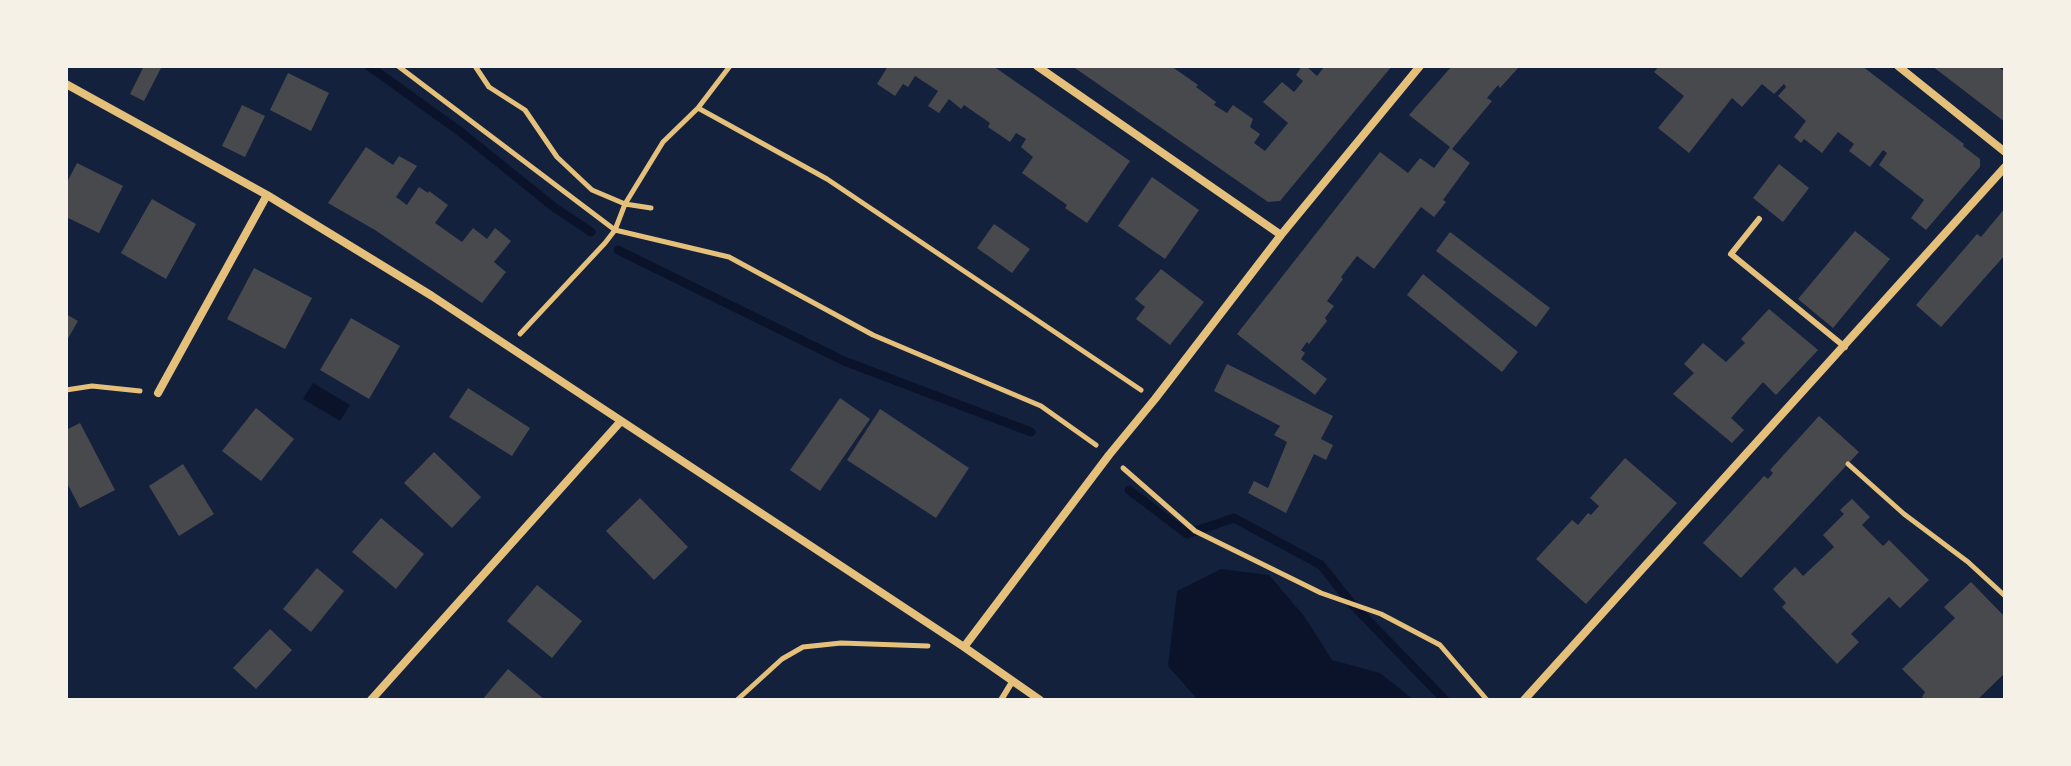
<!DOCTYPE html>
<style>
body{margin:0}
#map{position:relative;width:2071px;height:766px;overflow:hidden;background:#14213d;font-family:Merriweather,serif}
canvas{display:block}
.frame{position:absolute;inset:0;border:68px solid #f6f1e7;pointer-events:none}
</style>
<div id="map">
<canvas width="2071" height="766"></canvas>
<div class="frame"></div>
</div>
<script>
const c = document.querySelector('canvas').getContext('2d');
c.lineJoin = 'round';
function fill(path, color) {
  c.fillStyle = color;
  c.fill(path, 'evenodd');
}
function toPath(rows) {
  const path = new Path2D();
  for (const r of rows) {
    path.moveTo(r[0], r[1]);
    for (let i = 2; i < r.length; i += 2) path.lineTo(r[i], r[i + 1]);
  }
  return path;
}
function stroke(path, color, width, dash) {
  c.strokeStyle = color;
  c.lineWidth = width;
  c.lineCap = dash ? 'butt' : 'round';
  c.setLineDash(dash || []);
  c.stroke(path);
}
fill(toPath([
 [313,383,350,405,340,421,303,399],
 [1221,569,1269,575,1304,616,1332,660,1380,673,1414,700,1198,700,1168,666,1177,591]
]), '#0b132b');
stroke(toPath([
 [369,66,462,133,555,208,591,232],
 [618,250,844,361,1031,432],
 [1129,490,1187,534,1234,518,1321,565,1352,604,1445,700]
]), '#0b132b', 9);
fill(toPath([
 [144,66,162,66,144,101,130,94],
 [888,66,993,66,1130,161,1087,223,1065,208,1067,205,1022,173,1033,157,1021,147,1026,139,1016,133,1010,142,988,127,990,123,964,105,961,109,949,99,939,113,928,106,938,91,915,76,908,87,903,84,895,96,877,84],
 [1072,66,1171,66,1198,85,1196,87,1216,102,1214,105,1227,113,1233,105,1253,119,1250,127,1260,134,1254,143,1265,151,1288,123,1263,102,1282,82,1294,92,1303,81,1296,75,1302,66,1306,66,1317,76,1325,66,1392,66,1280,201,1268,202],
 [1452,66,1515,66,1518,68,1500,88,1498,85,1487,98,1492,101,1452,149,1470,163,1443,200,1446,202,1434,217,1421,207,1374,269,1357,256,1341,277,1343,279,1327,301,1334,306,1325,318,1327,321,1309,344,1307,342,1301,350,1305,353,1301,359,1327,379,1315,395,1237,334,1380,152,1408,173,1420,158,1434,168,1450,147,1409,115],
 [1659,66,1862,66,1964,144,1963,146,1980,159,1980,167,1926,230,1911,218,1924,200,1879,165,1887,153,1883,150,1870,167,1849,151,1854,144,1838,132,1822,153,1804,139,1801,143,1794,137,1806,121,1778,96,1786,87,1784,84,1774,94,1762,84,1742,107,1732,98,1689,153,1658,128,1684,96,1654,72],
 [1932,66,1997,66,2005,72,2005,122],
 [288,73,329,93,311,131,270,110],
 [242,105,265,116,245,157,222,146],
 [366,147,393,165,399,156,417,166,396,197,407,205,419,187,428,193,429,191,448,205,435,223,462,242,473,228,487,239,495,228,511,241,494,262,506,272,482,303,375,230,328,203],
 [77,163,123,186,99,233,66,217,66,184],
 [1779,164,1809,188,1783,222,1753,198],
 [1152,177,1199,210,1165,259,1118,226],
 [152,199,196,224,166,279,121,253],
 [2005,208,2005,255,1941,327,1916,305,1977,234,1981,237],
 [994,224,1030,249,1012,273,977,248],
 [1855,231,1890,259,1833,328,1798,299],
 [1450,232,1550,308,1536,327,1436,251],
 [254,268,312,298,285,349,227,319],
 [1161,269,1204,302,1170,345,1136,319,1145,307,1135,299],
 [1423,274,1518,352,1502,372,1407,295],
 [1769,309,1818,350,1776,395,1763,382,1731,418,1744,430,1732,443,1673,394,1694,373,1684,364,1703,343,1726,362,1745,343,1741,339],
 [66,314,78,321,66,342],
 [351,318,400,346,369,399,320,370],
 [1227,364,1333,416,1321,439,1333,445,1326,460,1314,454,1286,513,1248,493,1254,481,1268,488,1287,442,1274,435,1280,426,1214,391],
 [468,388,530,428,512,456,449,417],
 [840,398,870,419,820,491,790,470],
 [256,408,294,439,261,481,222,451],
 [880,409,969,468,936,518,847,460],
 [1819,416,1859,452,1741,578,1703,543,1764,476,1768,479,1773,473,1770,470],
 [80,423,115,490,80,508,66,481,66,430],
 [434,452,481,497,452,528,404,483],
 [1625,458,1677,503,1586,604,1536,559,1572,520,1578,525,1588,513,1591,515,1599,506,1590,498],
 [183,464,214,514,179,536,149,486],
 [640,498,688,547,654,580,606,531],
 [1852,499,1870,517,1862,525,1883,546,1889,540,1929,580,1900,608,1889,597,1851,634,1859,642,1837,664,1782,607,1786,603,1773,589,1795,567,1803,576,1834,547,1823,535,1844,514,1840,510],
 [381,518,424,554,396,589,352,552],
 [317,568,344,591,311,632,283,609],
 [1971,582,2005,617,2005,673,1977,700,1933,700,1931,698,1925,700,1922,697,1925,692,1902,669,1955,618,1944,607],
 [537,585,582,621,552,658,507,621],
 [270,629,292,650,256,689,233,668],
 [508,669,545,700,482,700]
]), '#48494c');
stroke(toPath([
 [398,66,615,230,729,257,873,335,1041,406,1096,445],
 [475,66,489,87,525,110,557,157,592,190,625,204,651,208],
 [698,108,827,179,1141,390],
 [520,334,605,243,615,230,625,204,663,142,698,108,730,66],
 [66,390,92,386,140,391],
 [1848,464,1904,514,1968,562,2005,596],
 [1123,468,1195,531,1321,593,1381,614,1440,645,1487,700],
 [737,700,782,659,803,647,841,643,928,646]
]), '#e5c07b', 5);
stroke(toPath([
 [1759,219,1731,254,1845,347],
 [1001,700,1012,682]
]), '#e5c07b', 6);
stroke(toPath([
 [1037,66,1281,235],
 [1898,66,2005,152],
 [66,84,267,195,432,296,964,647,1040,700],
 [158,393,267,195],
 [964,647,1109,455,1155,399,1281,235,1420,66],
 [371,700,621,421],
 [1524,700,2005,167]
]), '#e5c07b', 8);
</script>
